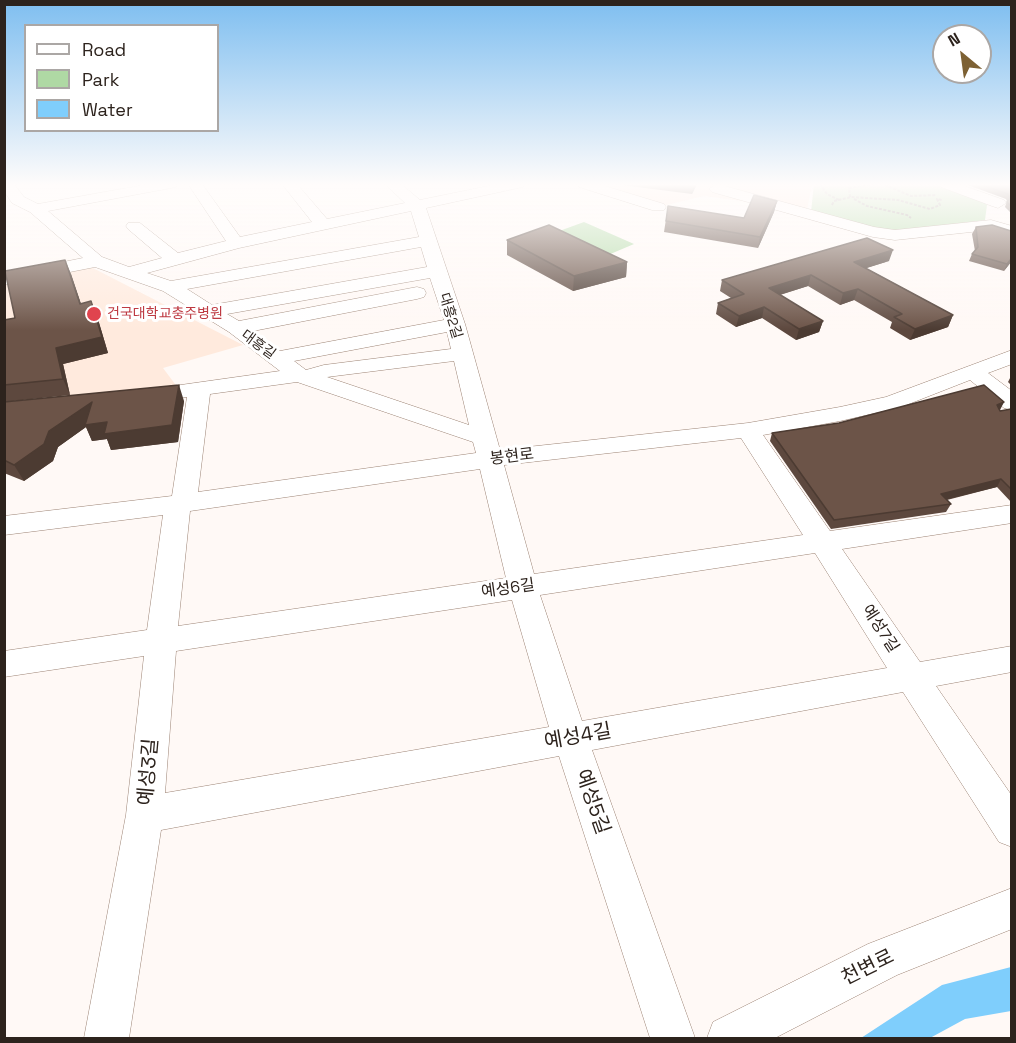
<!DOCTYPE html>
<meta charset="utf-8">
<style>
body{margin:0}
#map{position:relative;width:1016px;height:1043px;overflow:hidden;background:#fff9f6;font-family:"Space Grotesk",sans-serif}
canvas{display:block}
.frame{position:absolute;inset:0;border:6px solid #2d231d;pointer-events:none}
.legend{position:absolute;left:24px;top:24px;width:195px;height:108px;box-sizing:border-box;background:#fff;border:2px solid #aba7a5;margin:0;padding:8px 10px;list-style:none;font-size:18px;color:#2d231d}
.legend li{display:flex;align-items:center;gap:12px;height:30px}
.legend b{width:30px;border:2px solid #aba7a5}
.north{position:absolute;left:932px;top:24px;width:60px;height:60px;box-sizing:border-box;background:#fff;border:2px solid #aba7a5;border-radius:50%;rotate:331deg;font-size:16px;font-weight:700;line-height:24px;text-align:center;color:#2d231d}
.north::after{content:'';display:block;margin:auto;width:21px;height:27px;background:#7d6134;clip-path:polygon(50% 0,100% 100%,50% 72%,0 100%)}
</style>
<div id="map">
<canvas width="1016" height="1043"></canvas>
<div class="frame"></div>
<ul class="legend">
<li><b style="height:8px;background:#fff"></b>Road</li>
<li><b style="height:16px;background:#afd9a4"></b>Park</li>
<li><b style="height:16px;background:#7fcefc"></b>Water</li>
</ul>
<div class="north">N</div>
</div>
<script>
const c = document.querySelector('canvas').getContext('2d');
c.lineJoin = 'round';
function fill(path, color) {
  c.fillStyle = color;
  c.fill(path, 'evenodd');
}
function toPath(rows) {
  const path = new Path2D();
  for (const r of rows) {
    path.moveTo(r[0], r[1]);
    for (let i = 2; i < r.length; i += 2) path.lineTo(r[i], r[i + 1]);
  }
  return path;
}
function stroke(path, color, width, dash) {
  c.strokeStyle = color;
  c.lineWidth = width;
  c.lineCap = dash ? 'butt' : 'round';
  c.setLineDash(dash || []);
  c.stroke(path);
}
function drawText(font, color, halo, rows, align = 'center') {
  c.font = font + ' "Space Grotesk","Noto Sans KR",sans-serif';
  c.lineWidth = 6;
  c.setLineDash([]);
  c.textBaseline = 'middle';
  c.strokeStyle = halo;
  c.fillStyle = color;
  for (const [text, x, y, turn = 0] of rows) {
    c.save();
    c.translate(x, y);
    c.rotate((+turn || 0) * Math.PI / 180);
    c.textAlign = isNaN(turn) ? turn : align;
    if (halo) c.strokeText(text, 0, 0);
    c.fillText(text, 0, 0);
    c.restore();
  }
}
fill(toPath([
 [584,184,812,184,807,210,704,196,658,207],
 [89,266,243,345,163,368,178,388,5,406,4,283]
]), '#ffeadd');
fill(toPath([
 [814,184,937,184,980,198,987,205,985,220,895,232,811,212],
 [584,222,634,244,601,258,551,234]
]), '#afd9a4');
fill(toPath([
 [1011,967,1011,1011,965,1019,930,1038,861,1038,942,985]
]), '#7fcefc');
const minor = toPath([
 [4,184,14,184,24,197,38,204,149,184,178,184,176,187,171,188,48,211,102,257,129,267,162,258,128,229,126,226,128,223,140,223,178,253,226,241,188,184,202,184,240,237,312,222,282,184,297,184,327,219,405,203,385,184,401,184,420,200,498,184,525,184,523,187,518,188,426,208,465,324,500,450,748,423,840,407,886,397,1012,350,1012,364,988,373,1012,391,1012,410,1004,408,970,380,901,407,840,421,763,435,830,531,1012,505,1012,523,842,549,920,662,1012,646,1012,672,936,686,1012,796,1012,847,999,842,903,692,592,750,695,1038,650,1038,559,756,161,830,129,1038,84,1038,126,815,144,656,4,677,4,651,147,630,163,515,4,535,4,516,172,496,187,397,146,403,138,401,135,396,138,391,280,371,229,332,163,291,95,267,4,285,4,274,83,258,30,212,12,203,4,191,4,184],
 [411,211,419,237,171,281,147,273,239,248,411,211],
 [421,247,427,267,212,305,187,289,421,247],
 [430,278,444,320,280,351,253,331,417,299,424,297,426,293,424,289,417,287,239,321,227,314,430,278],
 [447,332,451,349,324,365,306,370,294,361,447,332],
 [454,361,469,425,327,377,454,361],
 [297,382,473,442,476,453,198,492,210,394,297,382],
 [741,438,803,535,534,574,504,465,741,438],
 [480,469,506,578,178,626,190,511,480,469],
 [815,553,887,668,582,721,540,595,815,553],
 [512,600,549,727,165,793,176,651,512,600],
 [577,184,598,184,664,204,666,207,664,210,652,210,579,187,577,184],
 [717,184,874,227,895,230,991,220,1012,226,1012,237,990,230,895,240,873,237,712,192,709,189,717,184],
 [939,184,959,184,1004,200,1006,203,998,208,992,206,941,187,939,184],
 [1012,888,1012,929,897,975,775,1038,707,1038,713,1022,868,944,1012,888]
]);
stroke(minor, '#9c8374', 1);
stroke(toPath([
 [820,184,827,194,839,200],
 [885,185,911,196,936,195],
 [850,197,849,188,874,184],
 [854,199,867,206,907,215,911,218],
 [832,205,834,201,851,197,898,200,930,209,940,205,937,199,942,200]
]), '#958d88', 2, [3, 1.5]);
fill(minor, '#fff');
fill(toPath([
 [614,184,697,184,692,194],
 [965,184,1011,184,1011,213,1005,207,1007,201,1006,199],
 [777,201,774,212,758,248,664,232,668,206,744,218],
 [976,227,1011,262,1004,271,969,261,972,254,975,251,972,234],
 [507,240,627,262,626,277,573,291,507,255],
 [889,261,866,268,953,315,948,327,910,340,890,328,892,322,854,300,840,305,808,286,780,295,823,321,819,332,796,340,762,318,736,327,716,314,718,303,731,298,720,291,722,280],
 [71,274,81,304,91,301,97,316,108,353,63,364,70,395,4,402,4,320,15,318],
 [1011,376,1011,385,1008,382],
 [184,401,178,442,111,450,107,439,92,441,86,427,58,447,53,461,24,481,4,473,4,402],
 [1004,402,999,410,1000,411,1011,409,1011,502,997,487,947,500,951,504,946,512,831,529,770,441,772,433]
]), '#5d483e');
fill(toPath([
 [694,184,697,184,692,194],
 [777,201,774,212,758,248,760,237],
 [893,250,889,261,851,273,854,262],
 [1011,259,1011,262,1004,271,1007,264],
 [65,260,71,274,86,319,80,304],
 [627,262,626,277,573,291,574,276],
 [811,275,808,286,766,299,769,288],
 [858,289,854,300,840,305,843,293],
 [91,301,97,316,108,353,63,364,70,395,63,379,56,348],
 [764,307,762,318,736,327,739,316],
 [953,315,948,327,910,340,915,329],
 [823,321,819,332,796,340,799,329],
 [179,385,184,401,178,442,111,450,107,439,92,441,86,427,58,447,53,461,24,481,14,465,49,431,92,402,107,422],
 [1004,402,1000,410,993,413,997,405],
 [1001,479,997,487,936,502,941,494]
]), '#4c3b32');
const building = toPath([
 [980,184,1011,184,1011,206,1007,202,1010,198,1008,194,980,184],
 [754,195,777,201,760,237,666,221,668,206,744,218,754,195],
 [549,225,627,262,574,276,507,240,549,225],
 [992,225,1011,231,1011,259,1007,264,972,254,978,247,976,227,992,225],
 [867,238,893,250,854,262,953,315,915,329,894,317,902,314,858,289,843,293,811,275,769,288,823,321,799,329,764,307,739,316,718,303,744,294,722,280,867,238],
 [65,260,80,304,91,301,102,337,56,348,63,379,4,385,4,320,15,318,5,271,65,260],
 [179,385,172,425,104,434,107,422,85,425,92,402,49,431,44,444,14,465,4,460,4,402,179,385],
 [984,385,1004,402,997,405,1000,411,1011,409,1011,489,1001,479,941,494,951,504,834,520,772,433,839,423,984,385]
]);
fill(building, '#6c5448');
stroke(building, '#4c3b32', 1.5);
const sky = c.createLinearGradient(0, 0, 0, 330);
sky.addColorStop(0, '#7ebef0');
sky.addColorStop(0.56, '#fffcfb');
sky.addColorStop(1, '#fffcfb00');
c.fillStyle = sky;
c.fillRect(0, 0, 1016, 330);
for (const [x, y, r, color] of [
 [94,314,8,"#e0444e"]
]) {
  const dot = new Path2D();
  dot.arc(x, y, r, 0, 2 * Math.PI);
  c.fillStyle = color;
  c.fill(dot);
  stroke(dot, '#fff', 2);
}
drawText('14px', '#be3a42', '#fff', [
 ["건국대학교충주병원",107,314]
], 'left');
drawText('14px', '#2d231d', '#fff', [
 ["대흥2길",450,316,73],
 ["대흥길",258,345,36]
]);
drawText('16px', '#2d231d', '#fff', [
 ["봉현로",512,457,-7],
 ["예성6길",508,589,-8],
 ["예성7길",880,629,57]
]);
drawText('20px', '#2d231d', '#fff', [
 ["예성4길",578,737,-10],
 ["예성3길",149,772,-85],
 ["예성5길",592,802,71],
 ["천변로",868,968,-26]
]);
</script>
